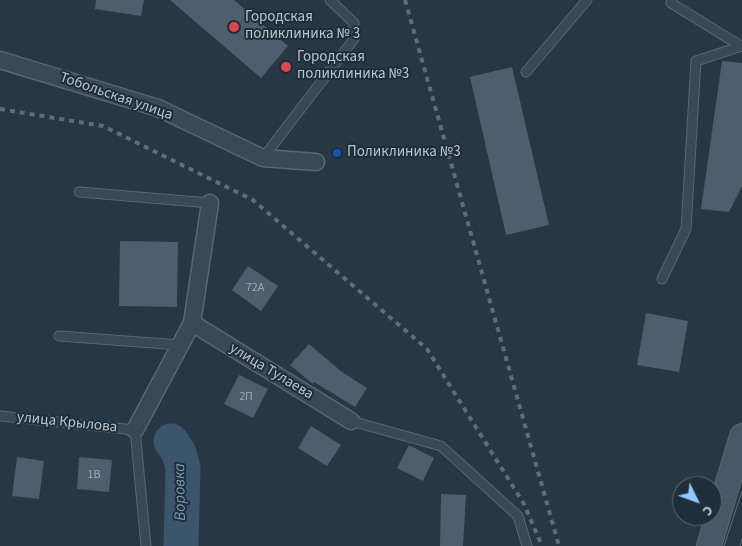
<!DOCTYPE html>
<meta charset="utf-8">
<style>
body{margin:0}
#map{position:relative;width:742px;height:546px;overflow:hidden;background:#273744;font-family:"Source Sans 3",sans-serif}
canvas{display:block}
.north{position:absolute;left:672px;top:476px;width:50px;height:50px;box-sizing:border-box;background:#202e39;border:1px solid #5d6a74;border-radius:50%;rotate:132deg;font-size:14px;font-weight:700;line-height:20px;text-align:center;color:#b9c4cd}
.north::after{content:'';display:block;margin:auto;width:18px;height:22px;background:#91c8fb;clip-path:polygon(50% 0,100% 100%,50% 72%,0 100%)}
</style>
<div id="map">
<canvas width="742" height="546"></canvas>
<div class="north">С</div>
</div>
<script>
const c = document.querySelector('canvas').getContext('2d');
c.lineJoin = 'round';
function toPath(rows) {
  const path = new Path2D();
  for (const r of rows) {
    path.moveTo(r[0], r[1]);
    for (let i = 2; i < r.length; i += 2) path.lineTo(r[i], r[i + 1]);
  }
  return path;
}
function stroke(path, color, width, dash) {
  c.strokeStyle = color;
  c.lineWidth = width;
  c.lineCap = dash ? 'butt' : 'round';
  c.setLineDash(dash || []);
  c.stroke(path);
}
function fill(path, color) {
  c.fillStyle = color;
  c.fill(path, 'evenodd');
}
function drawText(font, color, halo, rows, align = 'center') {
  c.font = font + ' "Source Sans 3",sans-serif';
  c.lineWidth = 4;
  c.setLineDash([]);
  c.textBaseline = 'middle';
  c.strokeStyle = halo;
  c.fillStyle = color;
  for (const [text, x, y, turn = 0] of rows) {
    c.save();
    c.translate(x, y);
    c.rotate((+turn || 0) * Math.PI / 180);
    c.textAlign = isNaN(turn) ? turn : align;
    if (halo) c.strokeText(text, 0, 0);
    c.fillText(text, 0, 0);
    c.restore();
  }
}
stroke(toPath([
 [171,441,179,453,183,468,181,546]
]), '#3b566c', 35);
fill(toPath([
 [96,0,144,0,141,16,95,9],
 [170,0,234,0,288,46,261,78],
 [722,61,742,63,742,186,729,212,701,209],
 [512,67,549,225,506,235,470,77],
 [120,241,178,242,177,307,119,306],
 [248,266,278,286,261,311,232,290],
 [646,313,688,321,679,372,637,365],
 [309,344,342,372,367,388,355,407,314,382,313,384,290,365],
 [239,375,268,389,253,418,224,404],
 [311,426,341,445,327,466,298,448],
 [409,445,434,458,423,481,397,468],
 [17,457,44,461,39,499,12,496],
 [79,457,112,460,109,492,77,489],
 [441,494,466,495,463,546,440,546]
]), '#4d5f6c');
const service = toPath([
 [672,0,671,3,741,46],
 [526,72,587,0],
 [263,158,354,39,354,23,330,0],
 [79,192,210,203],
 [662,279,686,229,696,61,742,46],
 [59,336,180,345],
 [0,416,135,430,146,546],
 [351,421,441,446,518,516,527,546]
]);
const minor = toPath([
 [0,60,158,108,263,158,316,162],
 [192,323,351,421],
 [135,430,192,323,210,203]
]);
const secondary = toPath([
 [709,546,742,436]
]);
stroke(service, '#5a6771', 11);
stroke(minor, '#5a6771', 19);
stroke(secondary, '#5a6771', 26);
stroke(service, '#3b4954', 9);
stroke(minor, '#3b4954', 16);
stroke(secondary, '#495867', 24);
stroke(toPath([
 [724,546,742,491],
 [740,546,742,539]
]), '#5d6d7b', 1);
stroke(toPath([
 [405,0,559,546],
 [0,109,103,126,253,200,427,349,524,504,542,546]
]), '#5d6d7b', 4, [5, 5]);
for (const [x, y, r, color] of [
 [234,27,6,"#e0444e"],
 [286,67,6,"#e0444e"],
 [337,153,5,"#1a4fb4"]
]) {
  const dot = new Path2D();
  dot.arc(x, y, r, 0, 2 * Math.PI);
  c.fillStyle = color;
  c.fill(dot);
  stroke(dot, '#202e39', 2);
}
drawText('12px', '#9eabb5', null, [
 ["72А",255,288],
 ["2П",246,397],
 ["1В",94,475]
]);
drawText('15px', '#b9c4cd', '#202e39', [
 ["Городская",245,18],
 ["поликлиника № 3",245,35],
 ["Городская",297,58],
 ["поликлиника №3",297,75],
 ["Поликлиника №3",347,153]
], 'left');
drawText('15px', '#b9c4cd', '#202e39', [
 ["Тобольская улица",116,97,19],
 ["улица Тулаева",271,372,31],
 ["улица Крылова",67,423,6]
]);
drawText('italic 16px', '#7998b1', '#202e39', [
 ["Воровка",181,492,-91]
]);
</script>
